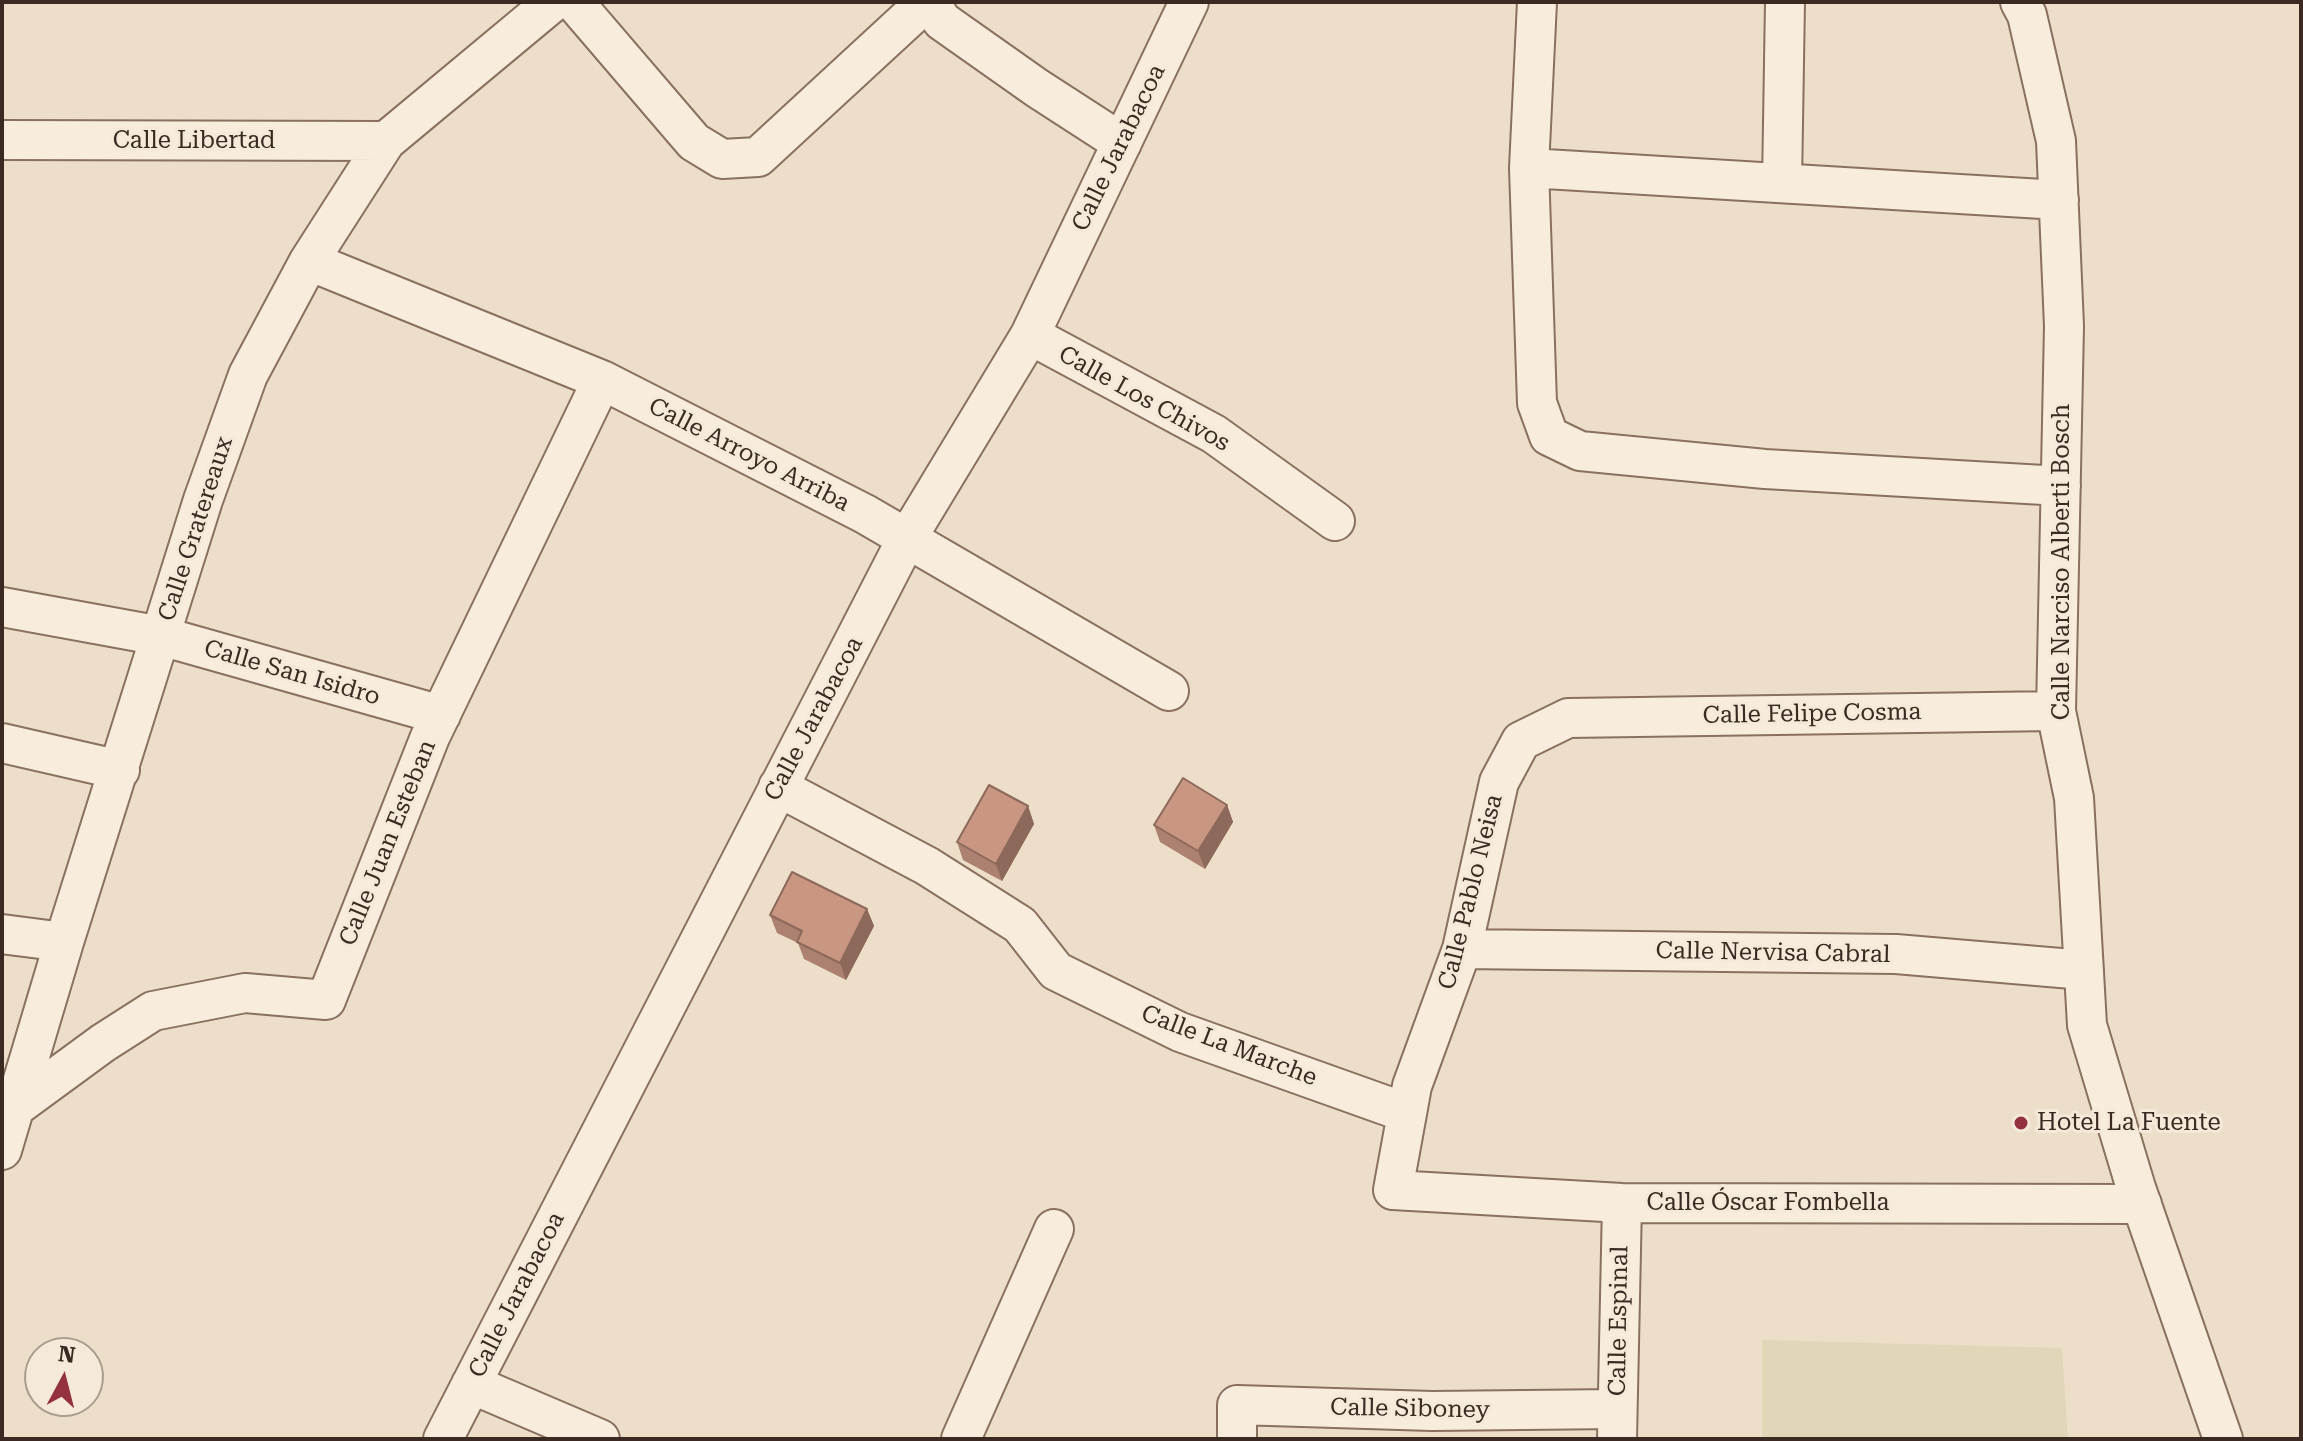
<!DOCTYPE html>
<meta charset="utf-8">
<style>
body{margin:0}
#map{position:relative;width:2303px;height:1441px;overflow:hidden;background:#eddeca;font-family:"Roboto Serif",serif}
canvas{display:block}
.frame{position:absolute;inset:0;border:4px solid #3a2a22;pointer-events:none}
.north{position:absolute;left:24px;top:1337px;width:80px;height:80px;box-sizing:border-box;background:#f5e9d9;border:2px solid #aa9d90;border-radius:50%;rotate:7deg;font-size:22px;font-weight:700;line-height:32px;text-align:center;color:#3a2a22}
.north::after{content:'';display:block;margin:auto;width:28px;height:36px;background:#953240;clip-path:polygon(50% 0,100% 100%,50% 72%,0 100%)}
</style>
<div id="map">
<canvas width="2303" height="1441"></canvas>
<div class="frame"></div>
<div class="north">N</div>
</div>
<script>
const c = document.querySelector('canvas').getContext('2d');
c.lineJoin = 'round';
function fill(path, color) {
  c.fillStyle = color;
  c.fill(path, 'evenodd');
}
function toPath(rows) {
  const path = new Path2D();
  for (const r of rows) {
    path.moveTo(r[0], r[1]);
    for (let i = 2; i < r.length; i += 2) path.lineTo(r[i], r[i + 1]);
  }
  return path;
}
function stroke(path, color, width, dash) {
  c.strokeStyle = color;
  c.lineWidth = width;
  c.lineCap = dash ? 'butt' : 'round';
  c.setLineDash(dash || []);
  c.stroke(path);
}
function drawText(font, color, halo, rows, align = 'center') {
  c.font = font + ' "Roboto Serif",serif';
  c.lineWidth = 6;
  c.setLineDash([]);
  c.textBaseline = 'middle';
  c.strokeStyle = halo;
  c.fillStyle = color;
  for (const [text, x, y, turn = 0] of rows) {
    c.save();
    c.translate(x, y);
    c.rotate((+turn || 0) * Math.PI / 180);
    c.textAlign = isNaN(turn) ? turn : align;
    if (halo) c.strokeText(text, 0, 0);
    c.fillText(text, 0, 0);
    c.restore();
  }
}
fill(toPath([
 [1762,1340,2062,1348,2068,1439,1762,1439]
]), '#e2d6b8');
const minor = toPath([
 [574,2,694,142,722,159,758,157,926,2],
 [930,2,942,21,1037,88,1122,143],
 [1537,2,1529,168,1537,403,1549,436,1580,451,1765,469,2061,486],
 [2020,2,2027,15,2056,141,2064,326,2056,711,2074,798,2087,1025,2136,1188,2223,1439],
 [2,140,386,141],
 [1529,168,2059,200],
 [1782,183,1785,2],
 [309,261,602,380,865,514,1169,691],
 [1030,335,1214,434,1335,521],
 [2,607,161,636,441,715],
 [2056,711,1568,718,1521,741,1499,782,1462,949,1412,1086,1393,1190,1622,1203,2142,1204],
 [2,743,120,770],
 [778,787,927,866,1020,925,1056,971,1180,1032,1407,1113],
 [2,934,64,942],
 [1462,949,1896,954,2084,970],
 [17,1106,103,1043,153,1011,245,993,326,1000,430,737,602,380],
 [2,1150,64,942,203,500,248,375,309,261,386,141,553,2],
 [471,1384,600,1439],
 [443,1439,906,540,1030,335,1189,2],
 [961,1439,1054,1229],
 [1237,1439,1237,1405,1432,1411,1617,1409],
 [1617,1439,1622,1203]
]);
stroke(minor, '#89705f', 42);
stroke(minor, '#f8ecdd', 38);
fill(toPath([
 [1227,805,1233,822,1205,869,1160,842,1154,825],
 [1028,806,1034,824,1002,881,963,860,957,842],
 [867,909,874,926,846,980,804,959,798,943,777,933,770,915]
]), '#ad8170');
fill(toPath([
 [1227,805,1233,822,1205,869,1198,851],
 [1028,806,1034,824,1002,881,996,864],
 [867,909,874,926,846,980,840,963]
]), '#8d695b');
const building = toPath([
 [1183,778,1227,805,1198,851,1154,825,1183,778],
 [989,785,1028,806,996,864,957,842,989,785],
 [792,872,867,909,840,963,797,942,802,931,770,915,792,872]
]);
fill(building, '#c99682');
stroke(building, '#8d695b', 2);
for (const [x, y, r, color] of [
 [2021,1123,8,"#953240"]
]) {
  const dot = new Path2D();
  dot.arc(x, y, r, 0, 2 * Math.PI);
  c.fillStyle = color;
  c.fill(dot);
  stroke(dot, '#f5e9d9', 3);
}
drawText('24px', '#3a2a22', '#f5e9d9', [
 ["Calle Libertad",194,141],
 ["Calle Jarabacoa",1119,148,-64],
 ["Calle Los Chivos",1144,399,29],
 ["Calle Arroyo Arriba",749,455,27],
 ["Calle Gratereaux",196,529,-72],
 ["Calle Narciso Alberti Bosch",2062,562,-90],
 ["Calle San Isidro",292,673,16],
 ["Calle Felipe Cosma",1812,714,-1],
 ["Calle Jarabacoa",814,719,-62],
 ["Calle Juan Esteban",388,843,-68],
 ["Calle Pablo Neisa",1471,892,-76],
 ["Calle Nervisa Cabral",1773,953,1],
 ["Calle La Marche",1229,1046,21],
 ["Calle Óscar Fombella",1768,1203],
 ["Calle Jarabacoa",517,1295,-63],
 ["Calle Espinal",1619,1321,-89],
 ["Calle Siboney",1410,1409,1]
]);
drawText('24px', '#3a2a22', '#f5e9d9', [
 ["Hotel La Fuente",2037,1123]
], 'left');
</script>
